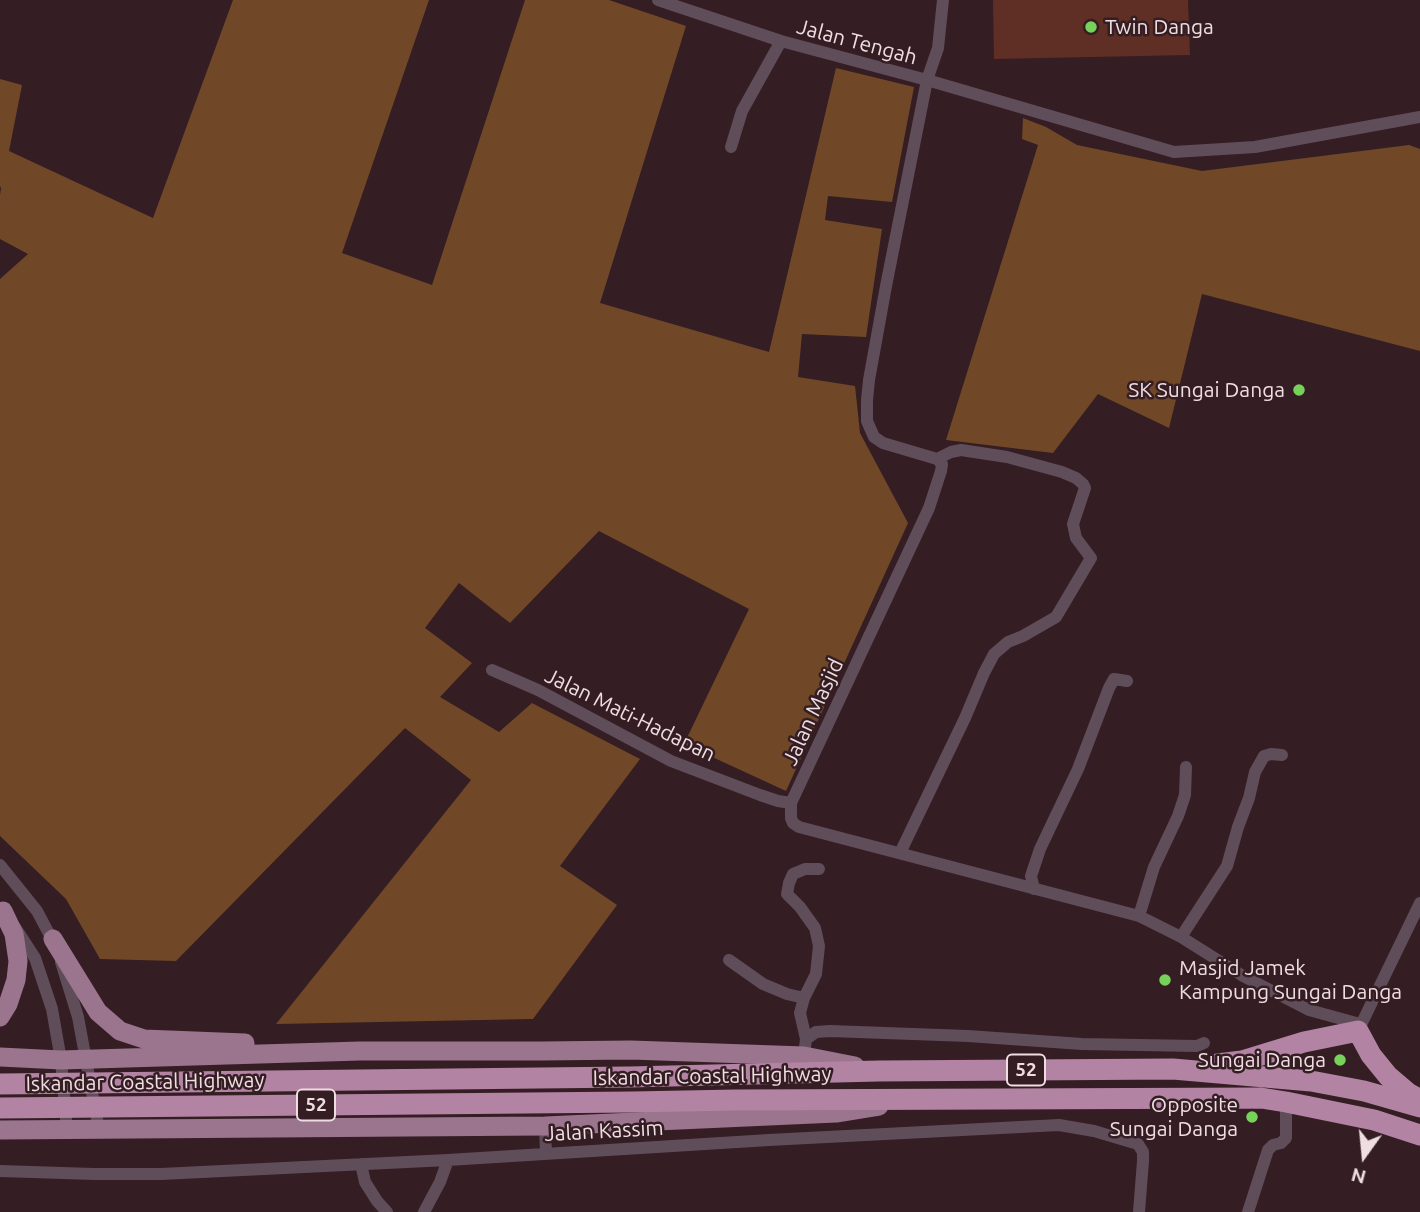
<!DOCTYPE html>
<style>
body{margin:0}
#map{position:relative;width:1420px;height:1212px;overflow:hidden;background:#341d23;font-family:Ubuntu,sans-serif}
canvas{display:block}
.north{position:absolute;left:1329px;top:1121px;width:70px;height:70px;-webkit-text-stroke:5px #341d23;paint-order:stroke;rotate:195deg;font-size:19px;font-weight:700;line-height:28px;text-align:center;color:#eedee1}
.north::after{content:'';display:block;margin:auto;width:24px;height:32px;background:#eedee1;clip-path:polygon(50% 0,100% 100%,50% 72%,0 100%)}
</style>
<div id="map">
<canvas width="1420" height="1212"></canvas>
<div class="north">N</div>
</div>
<script>
const c = document.querySelector('canvas').getContext('2d');
c.lineJoin = 'round';
function fill(path, color) {
  c.fillStyle = color;
  c.fill(path, 'evenodd');
}
function toPath(rows) {
  const path = new Path2D();
  for (const r of rows) {
    path.moveTo(r[0], r[1]);
    for (let i = 2; i < r.length; i += 2) path.lineTo(r[i], r[i + 1]);
  }
  return path;
}
function stroke(path, color, width, dash) {
  c.strokeStyle = color;
  c.lineWidth = width;
  c.lineCap = dash ? 'butt' : 'round';
  c.setLineDash(dash || []);
  c.stroke(path);
}
function drawText(font, color, halo, rows, align = 'center') {
  c.font = font + ' Ubuntu,sans-serif';
  c.lineWidth = 5;
  c.setLineDash([]);
  c.textBaseline = 'middle';
  c.strokeStyle = halo;
  c.fillStyle = color;
  for (const [text, x, y, turn = 0] of rows) {
    c.save();
    c.translate(x, y);
    c.rotate((+turn || 0) * Math.PI / 180);
    c.textAlign = isNaN(turn) ? turn : align;
    if (halo) c.strokeText(text, 0, 0);
    c.fillText(text, 0, 0);
    c.restore();
  }
}
fill(toPath([
 [233,0,429,0,342,253,432,285,525,0,609,0,686,26,600,303,769,352,836,68,914,87,892,202,828,196,825,220,882,229,866,337,802,334,798,377,855,386,860,433,908,523,786,791,684,744,749,609,599,531,510,623,459,583,425,628,472,663,440,697,499,732,532,703,640,759,560,866,617,905,533,1019,276,1024,471,780,405,728,176,961,100,959,66,899,0,836,0,279,28,254,0,239,0,195,1,188,0,186,0,79,22,85,9,151,153,218],
 [1023,118,1046,127,1077,145,1202,171,1409,145,1420,149,1420,351,1202,294,1169,428,1098,394,1053,453,946,440,1038,145,1022,139]
]), '#704827');
fill(toPath([
 [993,0,1188,0,1190,55,994,59]
]), '#5f2f25');
stroke(toPath([
 [658,0,781,41,927,80,1174,152,1255,147,1420,117],
 [943,0,938,48,927,80,886,286,869,380,867,400,867,421,874,437,883,443,937,459,942,464,941,471,929,508,791,803,791,818,793,823,799,827,1139,916,1181,937,1243,976,1309,1010,1360,1024],
 [731,147,742,111,781,41],
 [492,670,538,690,671,761,760,795,778,801,791,803],
 [900,853,965,718,984,673,994,654,1008,642,1023,636,1056,617,1091,558,1076,538,1073,524,1085,488,1083,484,1076,478,1062,472,1007,457,961,450,951,452,937,459],
 [0,865,37,911,55,945],
 [1034,889,1031,876,1040,849,1078,769,1109,688,1114,679,1127,681],
 [1139,916,1154,867,1178,816,1185,795,1186,767],
 [15,927,35,958,52,1009,61,1060,67,1130],
 [1181,937,1227,866,1238,827,1249,798,1255,772,1264,756,1271,754,1282,755],
 [729,960,763,984,787,994,804,998],
 [61,962,78,1017,99,1130],
 [1358,1031,1420,903],
 [806,1039,800,1013,804,998,816,974,819,946,815,928,800,907,787,894,789,883,793,874,805,869,819,869],
 [804,1056,806,1039,816,1032,830,1031,968,1036,1082,1044,1197,1046,1204,1043],
 [545,1126,546,1153],
 [361,1164,365,1182,377,1201,387,1212],
 [0,1171,94,1174,161,1174,448,1160,769,1140,1059,1125,1094,1131,1138,1144,1143,1152,1143,1161,1139,1212],
 [424,1212,440,1182,448,1160],
 [1248,1212,1268,1150,1273,1145,1281,1143,1286,1138,1286,1102]
]), '#604d5a', 12);
stroke(toPath([
 [53,939,98,1012,120,1031,144,1039,245,1043],
 [0,1017,8,1004,16,980,18,961,14,934,3,911],
 [0,1057,61,1060,360,1051,542,1051,631,1050,804,1056,855,1066],
 [0,1130,545,1126,836,1113,879,1106]
]), '#9b748e', 19);
stroke(toPath([
 [1217,1064,1242,1061,1304,1042,1358,1031,1371,1055,1388,1076,1408,1093,1420,1100],
 [0,1084,629,1077,879,1071,1173,1069,1311,1081,1364,1091,1420,1107],
 [0,1108,632,1102,736,1100,1261,1098,1286,1102,1374,1120,1420,1135]
]), '#b283a3', 21);
for (const [x, y, r, color] of [
 [1091,27,7,"#76d25a"],
 [1299,390,7,"#76d25a"],
 [1165,980,7,"#76d25a"],
 [1340,1060,7,"#76d25a"],
 [1252,1117,7,"#76d25a"]
]) {
  const dot = new Path2D();
  dot.arc(x, y, r, 0, 2 * Math.PI);
  c.fillStyle = color;
  c.fill(dot);
  stroke(dot, '#341d23', 2.5);
}
for (const [x, y, w] of [
 [1026,1070,38],
 [316,1105,38]
]) {
  const box = new Path2D();
  box.roundRect(x - w / 2, y - 15.5, w, 31, 5);
  c.fillStyle = '#341d23';
  c.fill(box);
  stroke(box, '#eedee1', 2);
}
drawText('bold 19px', '#eedee1', null, [
 ["52",1026,1070],
 ["52",316,1105]
]);
drawText('21px', '#eedee1', '#341d23', [
 ["Twin Danga",1105,27,"left"],
 ["SK Sungai Danga",1285,390],
 ["Masjid Jamek",1179,968,"left"],
 ["Kampung Sungai Danga",1179,992,"left"],
 ["Sungai Danga",1326,1060],
 ["Opposite",1238,1105],
 ["Sungai Danga",1238,1129]
], 'right');
drawText('21px', '#eedee1', '#341d23', [
 ["Jalan Tengah",857,42,15],
 ["Jalan Masjid",813,712,-65],
 ["Jalan Mati-Hadapan",630,715,26],
 ["Iskandar Coastal Highway",712,1076,-1],
 ["Iskandar Coastal Highway",145,1082,-1],
 ["Jalan Kassim",604,1131,-3]
]);
</script>
